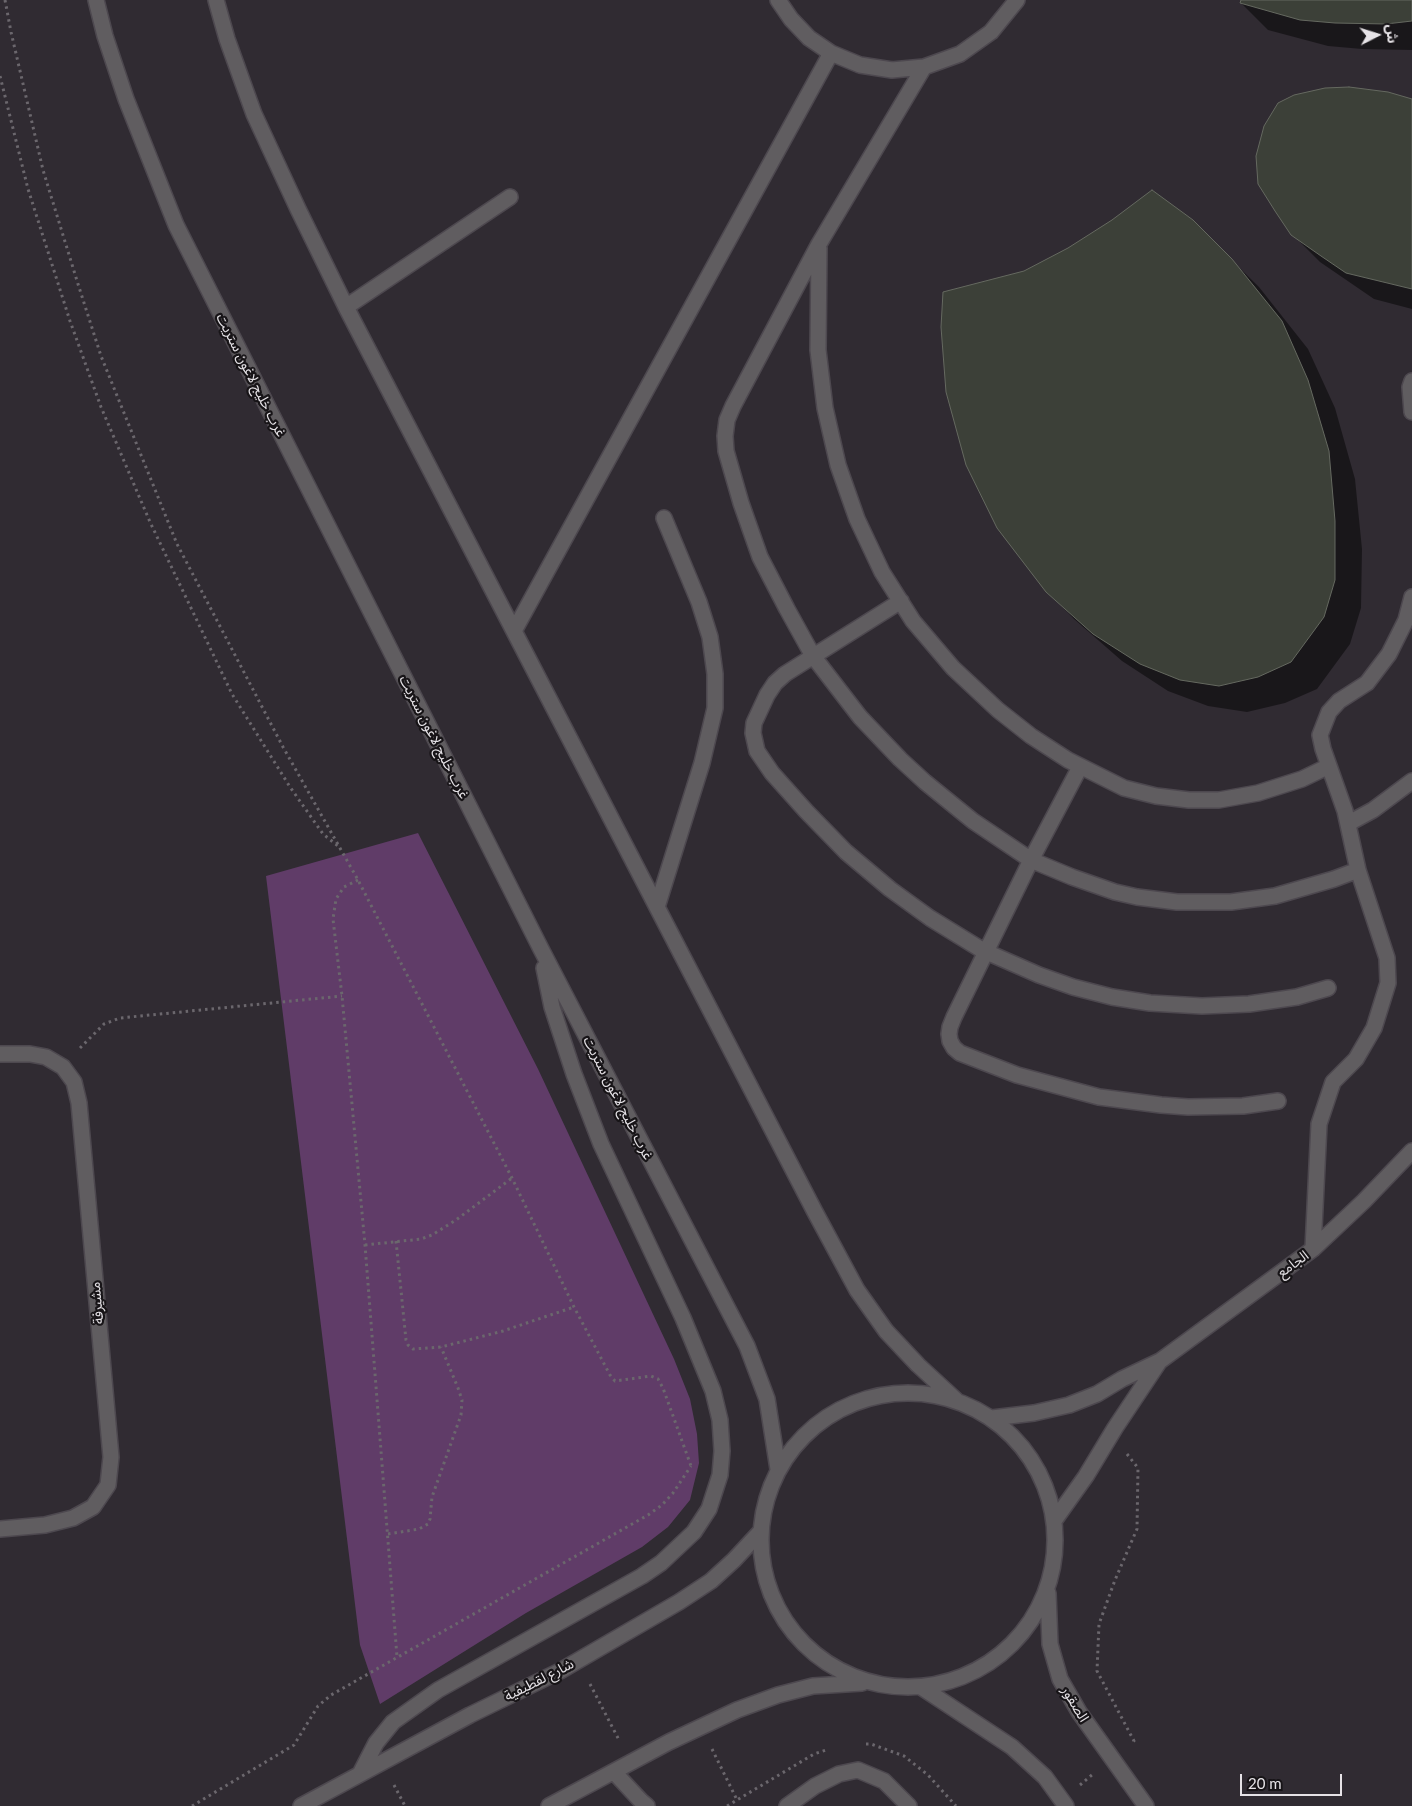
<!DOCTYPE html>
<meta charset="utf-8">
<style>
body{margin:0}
#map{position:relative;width:1412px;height:1806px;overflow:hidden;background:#302b32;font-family:Lato,"Noto Sans Arabic",sans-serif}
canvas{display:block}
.north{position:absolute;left:1352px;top:10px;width:50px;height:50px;-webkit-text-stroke:4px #171417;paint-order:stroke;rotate:85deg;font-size:14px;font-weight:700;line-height:20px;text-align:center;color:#e6e3e7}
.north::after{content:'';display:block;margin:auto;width:18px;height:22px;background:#e6e3e7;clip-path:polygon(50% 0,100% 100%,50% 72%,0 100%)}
.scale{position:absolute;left:1240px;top:1774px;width:102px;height:22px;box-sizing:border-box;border:2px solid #e6e3e7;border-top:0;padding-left:6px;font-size:15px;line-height:18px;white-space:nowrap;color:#e6e3e7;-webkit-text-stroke:4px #171417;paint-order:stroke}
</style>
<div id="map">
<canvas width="1412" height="1806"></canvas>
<div class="north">ش</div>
<div class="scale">20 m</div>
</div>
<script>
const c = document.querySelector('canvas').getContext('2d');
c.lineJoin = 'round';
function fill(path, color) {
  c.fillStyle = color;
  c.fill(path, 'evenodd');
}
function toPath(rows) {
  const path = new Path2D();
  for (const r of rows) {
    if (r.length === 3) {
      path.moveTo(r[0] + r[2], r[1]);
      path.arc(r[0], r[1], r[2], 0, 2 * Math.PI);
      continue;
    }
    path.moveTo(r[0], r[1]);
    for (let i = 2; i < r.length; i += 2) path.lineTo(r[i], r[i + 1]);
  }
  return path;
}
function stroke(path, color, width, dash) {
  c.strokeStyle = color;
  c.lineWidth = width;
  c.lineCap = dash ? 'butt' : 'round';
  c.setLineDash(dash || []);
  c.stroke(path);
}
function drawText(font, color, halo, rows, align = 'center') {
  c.font = font + ' Lato,"Noto Sans Arabic",sans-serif';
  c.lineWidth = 4.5;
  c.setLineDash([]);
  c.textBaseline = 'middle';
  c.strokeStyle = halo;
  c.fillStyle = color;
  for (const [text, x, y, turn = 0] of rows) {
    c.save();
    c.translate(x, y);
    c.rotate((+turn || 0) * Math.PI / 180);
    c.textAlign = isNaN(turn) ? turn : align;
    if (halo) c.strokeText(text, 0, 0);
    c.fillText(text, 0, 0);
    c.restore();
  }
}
fill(toPath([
 [418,833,538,1069,674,1359,690,1399,697,1434,699,1463,690,1500,668,1527,642,1547,526,1613,380,1704,360,1645,266,876]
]), '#603c68');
fill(toPath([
 [1242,0,1412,0,1412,50,1362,49,1328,46,1268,30,1241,3],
 [1412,101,1412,309,1374,299,1320,262,1292,234],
 [1192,221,1259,287,1308,349,1335,408,1355,479,1362,549,1361,608,1350,644,1317,689,1285,703,1247,712,1208,706,1168,691,1122,661,1074,619,1047,591,1025,272]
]), '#0007');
const building = toPath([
 [1241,0,1412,0,1412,21,1386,24,1335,23,1300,20,1240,3,1241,0],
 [1349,87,1388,92,1412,99,1412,289,1346,273,1321,256,1291,235,1275,211,1258,184,1256,156,1264,126,1278,103,1294,95,1325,88,1349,87],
 [1152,190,1193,220,1232,259,1282,321,1308,380,1329,451,1335,521,1335,580,1324,617,1291,662,1258,677,1219,686,1180,680,1140,664,1093,634,1046,592,997,528,966,465,946,392,941,327,943,292,1024,271,1068,248,1112,220,1152,190]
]);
fill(building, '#3c4038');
stroke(building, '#656960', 1);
const minor = toPath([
 [96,0,105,36,126,99,176,225,541,949,747,1346,767,1399,778,1469],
 [216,0,227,39,254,114,298,209,346,307,815,1212,857,1290,886,1331,918,1365,956,1400],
 [778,0,791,19,809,38,831,53,860,65,892,70,924,67,960,54,991,32,1017,0],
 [924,67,819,244,733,406,727,420,725,436,726,451,741,503,760,557,787,609,813,656,860,717,900,759,925,782,973,821,1031,860,1072,877,1115,892,1137,897,1177,902,1231,902,1275,896,1334,879,1358,870],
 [819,248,818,350,825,408,838,465,857,519,882,572,913,621,953,668,998,710,1031,736,1068,760,1124,788,1156,796,1189,800,1219,800,1258,793,1302,779,1329,766],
 [346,307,510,197],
 [1412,381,1410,387,1412,412],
 [901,601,785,674,775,683,767,695,754,723,753,733,757,751,772,773,806,811,846,852,890,889,930,918,982,950,1039,975,1073,987,1112,997,1150,1003,1202,1006,1249,1004,1297,997,1328,988],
 [514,631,831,53],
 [1080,767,1031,860,954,1017,950,1027,949,1034,950,1041,954,1048,960,1053,1017,1075,1099,1097,1161,1105,1188,1107,1243,1106,1278,1101],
 [1349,823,1373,810,1412,781],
 [657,907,702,763,715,708,715,674,710,637,699,602,664,518],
 [0,1054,30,1054,46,1057,63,1067,74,1082,79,1103,111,1457,108,1485,93,1507,73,1518,45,1525,0,1529],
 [1313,1249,1319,1124,1333,1082,1356,1059,1374,1028,1388,983,1387,958,1358,870,1345,811,1323,749,1320,735,1329,712,1339,701,1367,683,1389,654,1406,620,1412,597],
 [908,1540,147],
 [992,1418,1034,1413,1069,1405,1097,1394,1122,1379,1160,1361,1313,1249,1364,1201,1412,1151],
 [1054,1521,1086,1476,1115,1428,1159,1362],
 [1048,1593,1050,1644,1060,1679,1079,1712,1146,1806],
 [921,1687,1012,1747,1045,1777,1066,1806],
 [614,1772,641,1801,647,1806],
 [360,1774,376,1743,393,1722,438,1690,642,1576,661,1563,694,1532,709,1509,720,1475,722,1451,720,1420,713,1391,683,1318,601,1144,574,1074,552,1007,544,968],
 [301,1806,470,1715,560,1671,679,1602,711,1581,734,1560,761,1531],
 [549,1806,669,1742,737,1710,778,1695,813,1686,862,1683],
 [787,1806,815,1786,839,1774,858,1770,884,1781,909,1806]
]);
stroke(minor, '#4d484f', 18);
stroke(toPath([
 [5,0,11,32,43,170,78,284,101,356,177,544,283,747,358,880,512,1178,574,1307,610,1375,615,1381,651,1376,658,1379,663,1388,691,1466],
 [0,76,28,189,70,321,101,407,150,522,232,694,290,787,323,834,338,846],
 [358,880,344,887,336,899,333,919,342,996,365,1245,397,1657],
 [80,1048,104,1024,120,1018,342,996],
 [396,1241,406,1340,408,1345,413,1349,441,1347,503,1331,574,1307],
 [365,1245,421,1239,432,1235,456,1220,512,1178],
 [1127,1454,1138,1468,1137,1529,1115,1580,1099,1624,1097,1671,1134,1741,1133,1742],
 [388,1534,419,1529,428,1524,430,1519,432,1497,461,1415,462,1400,458,1388,441,1347],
 [590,1684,619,1740],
 [866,1744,871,1744,904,1756,928,1775,956,1806],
 [712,1749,737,1800],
 [394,1785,405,1806],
 [1080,1785,1093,1774],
 [192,1806,294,1745,318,1706,331,1695,648,1515,662,1505,673,1493,691,1466],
 [727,1806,814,1754,826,1750]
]), '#6b676d', 3, [2.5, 4]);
stroke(minor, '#605d60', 15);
drawText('14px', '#e6e3e7', '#171417', [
 ["غرب خليج لاغون ستريت",251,375,63],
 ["غرب خليج لاغون ستريت",434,737,63],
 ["غرب خليج لاغون ستريت",618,1098,63],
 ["الجامع",1293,1264,-36],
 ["مشيرفة",97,1303,-95],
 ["شارع لقطيفية",539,1680,-27],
 ["الصقور",1075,1704,59]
]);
</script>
